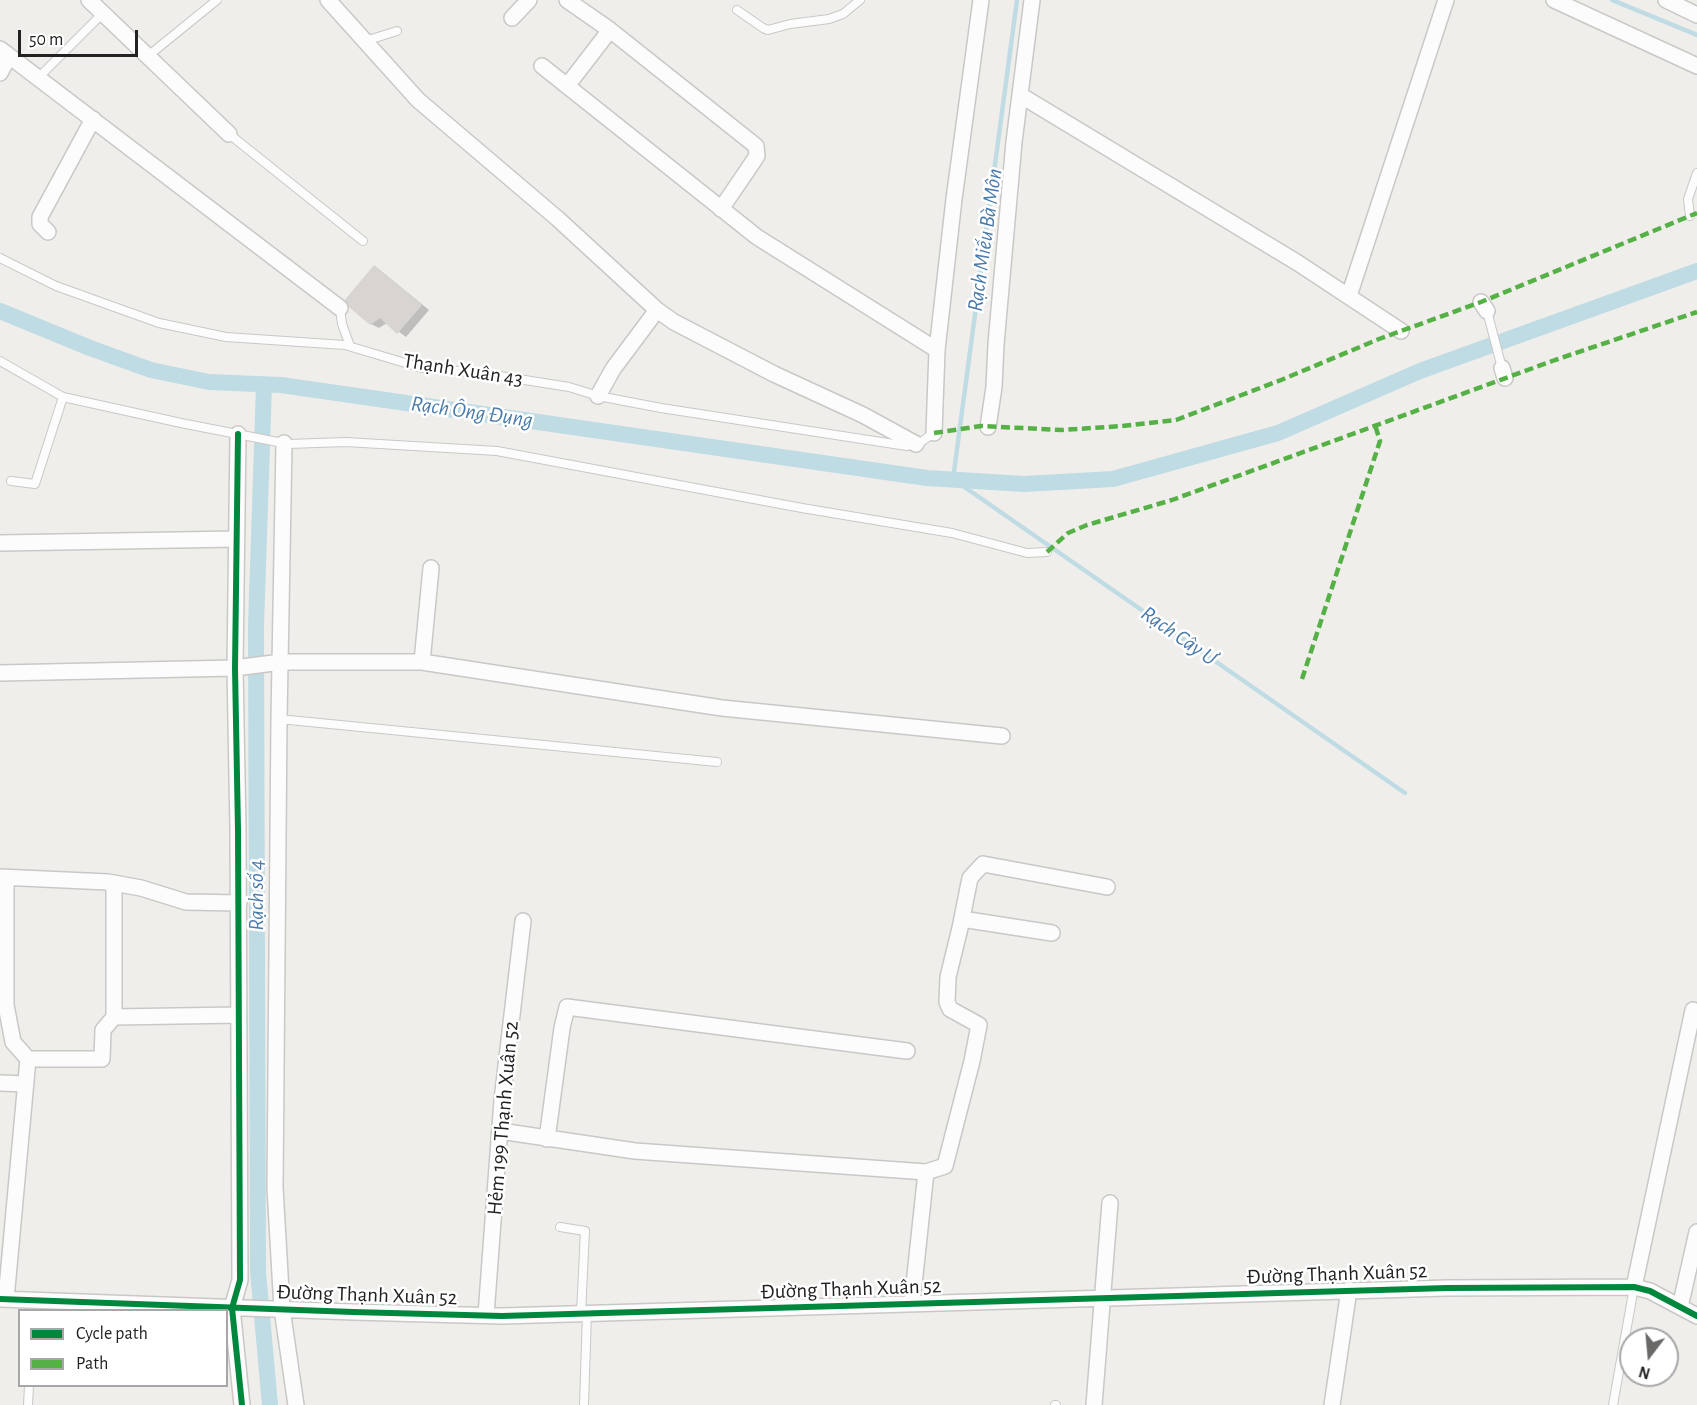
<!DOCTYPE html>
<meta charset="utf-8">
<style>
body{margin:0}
#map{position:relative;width:1697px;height:1405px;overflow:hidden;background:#f0eeeb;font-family:"Alegreya Sans",sans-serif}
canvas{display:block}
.legend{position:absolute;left:18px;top:1309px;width:210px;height:78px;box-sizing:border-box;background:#fff;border:2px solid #a7a7a7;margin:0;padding:8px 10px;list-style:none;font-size:18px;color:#222}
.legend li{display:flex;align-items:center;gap:12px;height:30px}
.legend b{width:30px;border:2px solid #a7a7a7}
.north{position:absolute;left:1619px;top:1327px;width:60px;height:60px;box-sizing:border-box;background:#fff;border:2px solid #a7a7a7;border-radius:50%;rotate:196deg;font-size:16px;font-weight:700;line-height:24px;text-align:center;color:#222}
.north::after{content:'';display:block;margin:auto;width:21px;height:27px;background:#6a6968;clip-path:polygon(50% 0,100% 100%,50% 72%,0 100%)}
.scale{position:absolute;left:18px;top:30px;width:120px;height:27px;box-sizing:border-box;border:3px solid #222;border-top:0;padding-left:8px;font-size:18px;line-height:21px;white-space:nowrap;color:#222;-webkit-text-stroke:4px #fff;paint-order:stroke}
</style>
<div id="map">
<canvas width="1697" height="1405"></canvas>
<ul class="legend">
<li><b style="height:8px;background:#00873e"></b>Cycle path</li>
<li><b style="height:8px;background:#55b145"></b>Path</li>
</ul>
<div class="north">N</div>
<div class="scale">50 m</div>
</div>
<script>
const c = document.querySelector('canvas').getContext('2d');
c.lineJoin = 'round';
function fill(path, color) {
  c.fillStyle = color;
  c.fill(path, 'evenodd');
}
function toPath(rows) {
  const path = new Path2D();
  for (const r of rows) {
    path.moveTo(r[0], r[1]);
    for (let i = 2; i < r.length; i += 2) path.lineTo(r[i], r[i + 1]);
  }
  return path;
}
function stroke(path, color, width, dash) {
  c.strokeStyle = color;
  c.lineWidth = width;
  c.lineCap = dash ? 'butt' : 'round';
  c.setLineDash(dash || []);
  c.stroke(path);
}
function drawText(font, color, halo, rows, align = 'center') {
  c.font = font + ' "Alegreya Sans",sans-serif';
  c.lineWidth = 5;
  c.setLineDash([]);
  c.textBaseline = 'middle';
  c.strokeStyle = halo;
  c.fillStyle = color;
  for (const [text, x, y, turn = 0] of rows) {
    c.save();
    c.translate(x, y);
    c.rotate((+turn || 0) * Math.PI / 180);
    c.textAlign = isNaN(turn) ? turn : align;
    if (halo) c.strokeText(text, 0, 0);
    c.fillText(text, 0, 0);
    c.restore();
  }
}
fill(toPath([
 [375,266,429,310,406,337,387,323,379,328,371,324]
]), '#0003');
stroke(toPath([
 [1017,0,953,479,1405,793],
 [1612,0,1697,35]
]), '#bfdbe3', 4.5);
stroke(toPath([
 [0,311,90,348,151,370,209,382,281,385,927,478,1024,484,1113,479,1278,433,1420,371,1697,271],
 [264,385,256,626,258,1272,270,1405]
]), '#bfdbe3', 16);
fill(toPath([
 [374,265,422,305,397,334,380,318,370,325,343,302]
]), '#d7d4d2');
const service = toPath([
 [737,10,763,28,768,30,790,24,829,19,843,14,860,0],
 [365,41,397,31],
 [148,56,217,0],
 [39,77,103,13],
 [229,134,363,241],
 [1690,216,1688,199,1697,173],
 [0,258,56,286,159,323,226,337,345,345,422,368,481,373,569,387,598,396,661,408,907,446,921,442,934,433],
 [340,308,342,324,350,346],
 [1487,311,1502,368],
 [0,361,63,397,181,423,288,444,346,442,497,451,802,508,952,533,1027,553,1047,552],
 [11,481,35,484,63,397],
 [279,719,717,762],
 [560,1227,585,1231,581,1313],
 [28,1405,29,1386],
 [584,1405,587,1313],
 [1055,1405,1056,1405],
 [1613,1405,1634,1287]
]);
const minor = toPath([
 [89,0,229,134],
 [328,0,418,100,558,219,657,310],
 [567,0,610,30,756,146,757,156,721,209],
 [1554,0,1697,66],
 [1666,0,1697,15],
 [512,18,529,0],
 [0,49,340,308],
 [542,66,757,237,937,350],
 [0,73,9,56],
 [567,86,610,30],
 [1020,95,1298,263,1401,331],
 [48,232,40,224,40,217,93,119],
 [1349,296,1446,0],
 [1481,302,1487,311],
 [1502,368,1505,378],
 [598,396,613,369,657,310,674,322,774,374,863,415,916,444],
 [988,427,994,387,996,344,1014,142,1032,0],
 [934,433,937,350,954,199,981,0],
 [238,434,235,668,238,830,240,1280,232,1308,242,1405],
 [284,443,279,719,275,1188,282,1309,296,1405],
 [0,543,236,539],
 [422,662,722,708,1002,736],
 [0,673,235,668,281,662,422,662,431,568],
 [0,877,108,882,141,888,186,902,239,903],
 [114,883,114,1017,239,1015],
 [962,919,1052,933],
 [28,1059,102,1059,103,1030,114,1017],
 [0,1083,26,1084],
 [500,1131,635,1151,926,1172,912,1303],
 [547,1139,562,1028,567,1007,907,1051],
 [926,1172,945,1166,972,1061,979,1025,950,1009,947,1002,948,977,960,928,970,878,983,864,1107,887],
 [1634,1287,1693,1010],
 [0,1299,353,1312,502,1316,1447,1288,1634,1287,1650,1291,1697,1316],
 [6,1299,28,1059,13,1042,6,1005,6,878],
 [1680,1307,1697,1232],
 [486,1315,502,1100,523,921],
 [1094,1405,1110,1203],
 [1332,1405,1349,1290]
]);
stroke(service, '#c9c8c7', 10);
stroke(minor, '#c9c8c7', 18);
stroke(service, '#fdfcfc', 8);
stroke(minor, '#fdfcfc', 15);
stroke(toPath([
 [934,433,981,426,1062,430,1122,426,1176,420,1281,380,1379,339,1481,302,1697,213],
 [1047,552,1068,533,1087,525,1172,500,1555,360,1697,312],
 [1302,679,1380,441,1375,425]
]), '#55b145', 4.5, [9, 4.5]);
stroke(toPath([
 [238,434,235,668,238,830,240,1280,232,1308,242,1405],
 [0,1299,353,1312,502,1316,1447,1288,1634,1287,1650,1291,1697,1316]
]), '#00873e', 6);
drawText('21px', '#222', '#fff', [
 ["Thạnh Xuân 43",463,370,9],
 ["Hẻm 199 Thạnh Xuân 52",503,1118,-85],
 ["Đường Thạnh Xuân 52",1337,1274,-2],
 ["Đường Thạnh Xuân 52",851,1289,-2],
 ["Đường Thạnh Xuân 52",367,1295,2]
]);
drawText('italic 22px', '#4a7aab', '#fff', [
 ["Rạch Miếu Bà Môn",985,240,-82],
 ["Rạch Ông Đụng",472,412,8],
 ["Rạch Cây Ư",1179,636,35],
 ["Rạch số 4",256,895,-90]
]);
</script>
